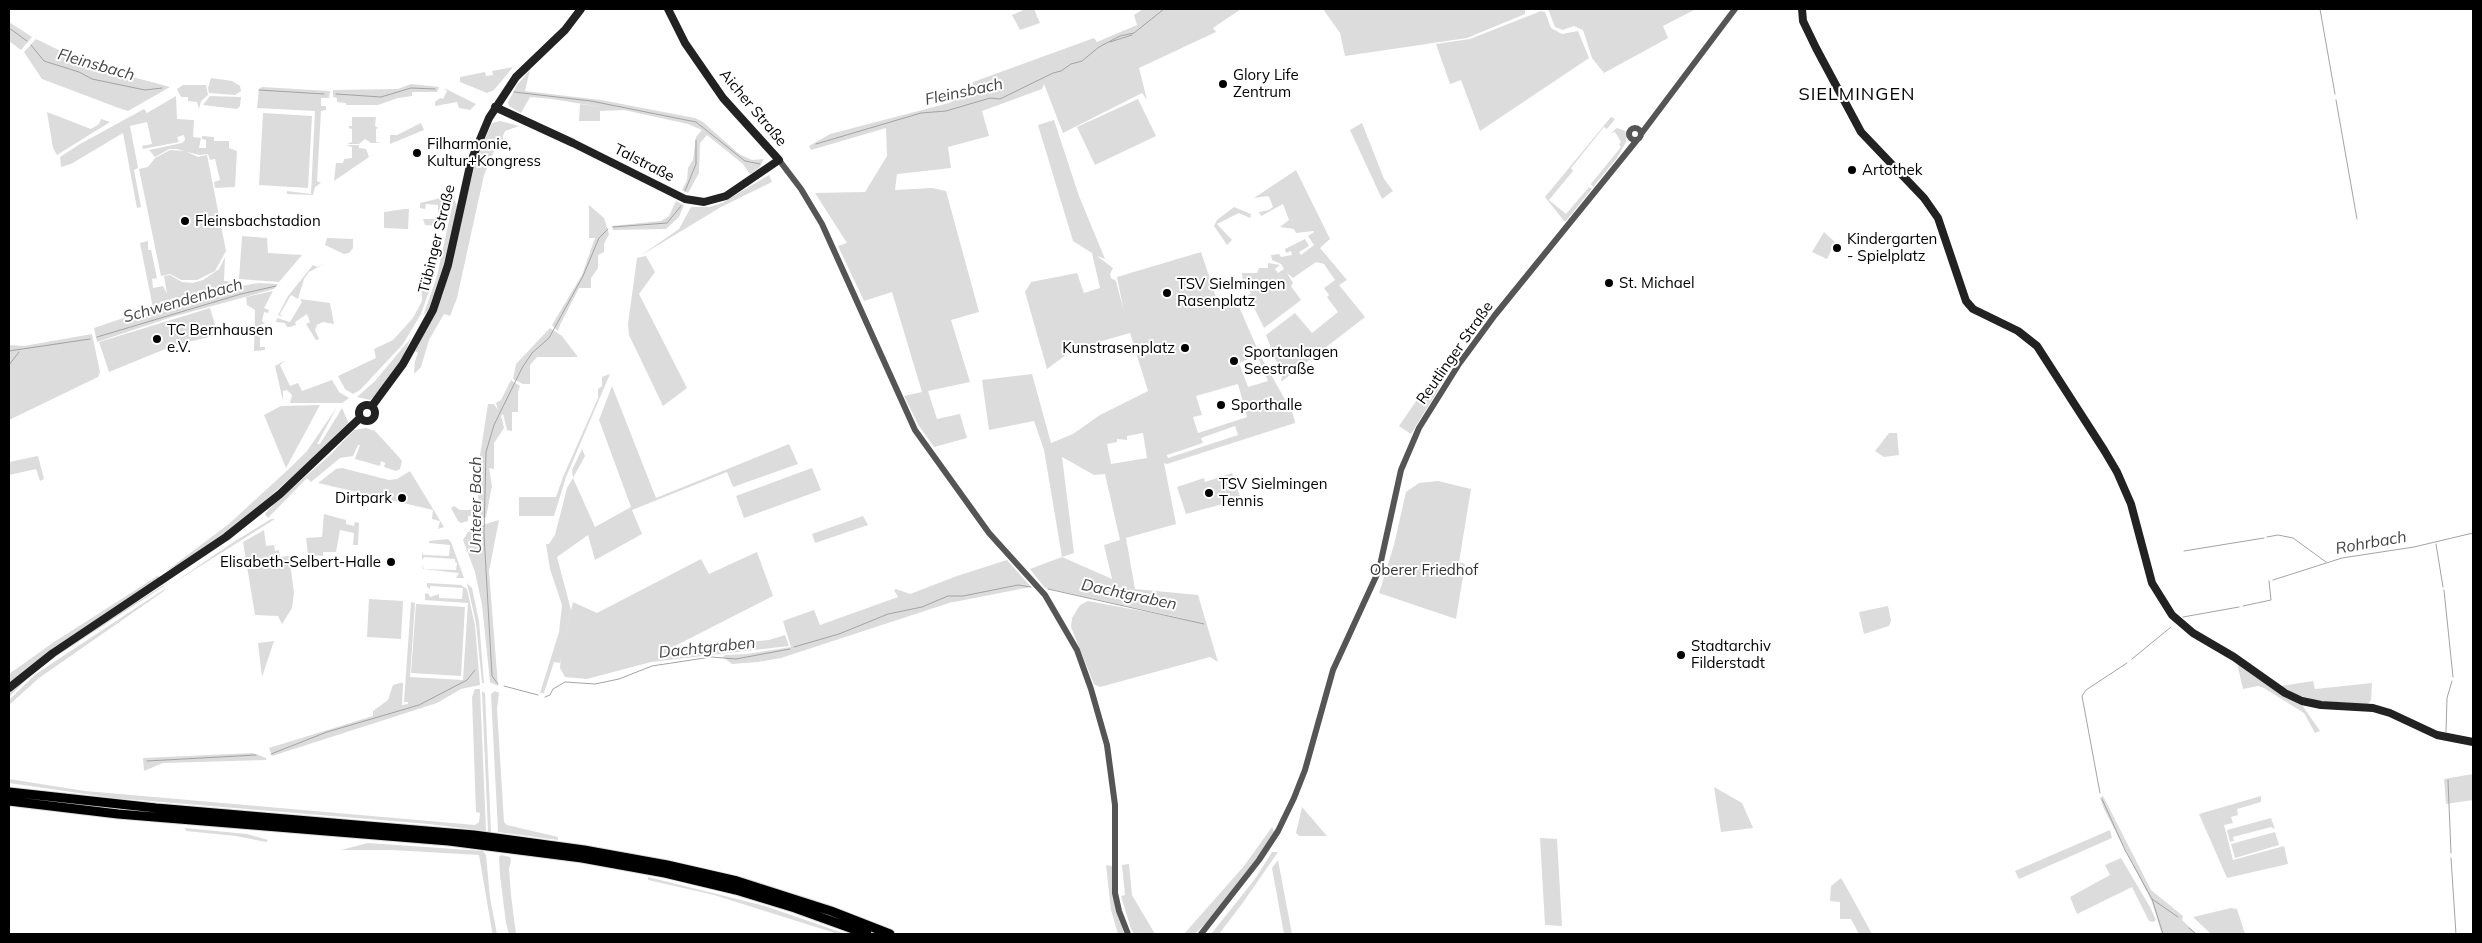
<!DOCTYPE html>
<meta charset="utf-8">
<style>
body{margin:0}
#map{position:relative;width:2482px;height:943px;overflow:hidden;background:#fff;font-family:Mulish,sans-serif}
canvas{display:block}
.frame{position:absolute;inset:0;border:10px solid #000;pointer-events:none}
</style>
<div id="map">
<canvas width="2482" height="943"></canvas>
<div class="frame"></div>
</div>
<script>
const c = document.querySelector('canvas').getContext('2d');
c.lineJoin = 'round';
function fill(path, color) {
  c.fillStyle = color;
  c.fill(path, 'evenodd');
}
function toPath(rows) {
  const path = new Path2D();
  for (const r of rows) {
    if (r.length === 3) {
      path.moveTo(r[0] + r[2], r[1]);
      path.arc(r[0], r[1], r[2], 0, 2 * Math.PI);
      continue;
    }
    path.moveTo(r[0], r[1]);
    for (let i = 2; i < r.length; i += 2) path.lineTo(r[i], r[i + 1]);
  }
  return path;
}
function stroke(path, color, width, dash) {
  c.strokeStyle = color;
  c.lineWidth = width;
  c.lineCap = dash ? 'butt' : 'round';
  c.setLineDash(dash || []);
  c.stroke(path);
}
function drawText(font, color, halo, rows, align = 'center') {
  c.font = font + ' Mulish,sans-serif';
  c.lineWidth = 4;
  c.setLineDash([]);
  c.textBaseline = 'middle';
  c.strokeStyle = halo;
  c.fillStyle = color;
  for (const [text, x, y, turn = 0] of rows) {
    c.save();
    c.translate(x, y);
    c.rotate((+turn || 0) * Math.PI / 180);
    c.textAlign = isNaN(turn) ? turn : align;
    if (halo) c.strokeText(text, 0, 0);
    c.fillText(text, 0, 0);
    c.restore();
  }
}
fill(toPath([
 [1026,9,1034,9,1040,23,1020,30,1012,15],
 [1143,9,1241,9,1213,28,1216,32,1139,68,1147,100,1142,93,1063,133,1044,84,1042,89,982,111,989,136,948,147,951,168,897,174,895,190,932,188,946,191,979,312,951,320,970,382,928,391,937,419,960,414,967,438,934,447,919,426,904,396,922,392,892,292,864,301,838,246,847,243,815,193,865,192,887,156,886,128,811,150,809,146,830,134,949,103,953,100,972,94,973,82,1094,38,1097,42,1137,25,1134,15],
 [1323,9,1525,9,1525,14,1467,38,1345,56,1340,33],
 [1548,9,1696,9,1663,26,1668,38,1604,73,1592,58,1583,30,1574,26,1563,30,1555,27],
 [1541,11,1545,12,1551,28,1562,34,1578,31,1589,58,1480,131,1461,80,1450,84,1436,44,1470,39],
 [9,22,32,37,21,50,9,41],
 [36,39,92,66,170,87,128,111,116,107,42,79,24,52],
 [513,67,494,90,487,93,460,82,460,77,485,72,486,76,493,75,492,71],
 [530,70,525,91,601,100,695,118,703,122,739,154,752,160,764,159,759,168,750,174,743,164,707,135,700,143,699,173,688,193,682,190,687,180,688,168,693,160,696,137,702,130,688,124,624,110,600,111,600,121,579,121,580,104,601,107,552,99,530,97,521,113,509,106,508,102,517,85],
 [211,78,232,81,240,86,241,91,235,95,209,93,208,88],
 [411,84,439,87,437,92,412,92,412,96,398,98,378,105,346,105,346,103,337,102,337,98,333,97,333,90,398,89],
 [183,85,206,85,208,95,201,101,199,109,197,102,188,101,188,97,181,97,177,89],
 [262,87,330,91,329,98,321,98,321,106,326,106,326,110,321,111,317,181,321,183,315,187,313,195,287,194,287,191,311,194,315,111,257,108,259,89],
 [444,88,476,104,470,110,459,108,457,102,435,106,435,102,440,98,443,99,447,91],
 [176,96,177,119,194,120,193,137,201,138,199,148,206,148,206,140,202,139,202,136,214,137,214,141,229,141,229,148,237,151,235,187,215,188,214,182,220,180,215,159,210,160,208,154,199,155,177,149,169,149,155,157,149,150,182,143,185,140,184,135,177,137,179,142,143,149,142,146,152,144,147,122,130,126,138,168,134,170,141,207,137,208,123,133,71,164,61,167,60,157,80,144,144,109,147,113],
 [210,96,241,97,240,106,237,109,203,105],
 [1138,99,1156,136,1095,165,1077,127],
 [47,112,91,129,99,124,101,119,110,122,57,155,53,148],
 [263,113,312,116,308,188,259,185],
 [352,117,376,117,375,126,378,128,376,129,376,142,381,143,371,143,365,139,359,144,347,144,352,142,352,129,349,128,349,126,352,126],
 [1611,117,1615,119,1607,129,1604,127,1571,168,1573,171,1549,200,1566,214,1589,187,1592,189,1565,222,1545,197],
 [1054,120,1079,196,1105,259,1097,256,1113,268,1110,274,1111,278,1116,281,1124,312,1117,277,1201,252,1218,303,1237,302,1260,355,1293,414,1295,423,1167,464,1164,463,1176,524,1126,538,1135,589,1198,595,1218,662,1210,657,1100,687,1094,684,1071,627,1072,618,1080,605,1088,601,1190,620,1045,588,1030,569,1062,557,1044,450,1034,421,989,430,982,380,1032,374,1051,443,1073,434,1100,415,1148,391,1130,333,1074,349,1047,369,1025,292,1031,282,1077,273,1084,293,1100,288,1092,253,1073,241,1038,125],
 [1257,355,1268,381,1248,387,1239,363],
 [1238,384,1247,417,1198,433,1193,417,1202,415,1196,396],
 [1235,426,1238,435,1168,458,1167,455,1203,443,1201,438],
 [1143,433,1147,458,1111,464,1107,444,1117,442,1117,439,1127,440,1127,436],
 [1062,457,1094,475,1105,474,1120,540,1104,545,1112,579,1062,557,1074,553],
 [500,121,519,126,505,131,503,136,504,150,494,151,484,175,457,298,450,316,444,314,429,340,421,367,414,374,415,361,418,353,415,351,443,294,475,163,492,123],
 [421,123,424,130,390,144,390,135,397,135],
 [1362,123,1384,179,1393,191,1382,199,1350,130],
 [1617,128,1625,131,1627,136,1626,142,1617,158,1593,187,1591,184,1621,147,1619,144,1621,142,1615,132,1611,133],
 [346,145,359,145,359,148,366,149,369,157,334,181,336,163,343,163,344,159,352,158,352,147],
 [170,150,185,151,198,157,207,155,226,251,215,271,197,280,181,280,170,274,161,276,139,169,148,167,155,158],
 [1296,170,1330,239,1320,248,1347,280,1339,285,1365,317,1281,382,1282,376,1266,335,1295,313,1312,333,1338,312,1327,297,1329,295,1324,288,1335,280,1324,264,1316,262,1293,278,1287,273,1293,283,1291,286,1301,300,1264,328,1248,295,1251,293,1243,283,1242,273,1257,273,1259,268,1268,268,1268,263,1280,265,1275,269,1278,273,1284,269,1281,264,1272,260,1271,255,1279,254,1281,257,1292,255,1291,251,1286,253,1285,249,1305,239,1309,246,1299,252,1301,255,1314,245,1308,236,1314,232,1313,231,1296,233,1294,229,1280,227,1289,220,1283,204,1261,216,1259,212,1269,210,1273,207,1270,199,1268,196,1254,198],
 [769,175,772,182,721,207,640,256,679,229,691,207,709,207,722,203],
 [441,198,449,199,440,226,425,225,423,219,438,219,438,205,426,204,425,209,420,208,420,203],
 [454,198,457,206,446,263,431,307,423,316,437,276],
 [676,201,684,205,679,217,666,229,613,230,612,226,661,221,669,216],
 [589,205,604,218,609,234,604,244,604,252,598,255,598,268,591,278,591,288,579,288,560,325,558,331,552,325,582,275,595,238,589,238],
 [1234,207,1251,214,1250,218,1239,213,1217,224,1232,240,1227,245,1214,226,1217,220],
 [404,209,409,209,408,229,384,228,384,212],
 [1824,232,1835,242,1827,259,1812,252],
 [242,236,267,238,268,253,302,255,279,282,239,279],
 [327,238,353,239,353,248,349,253,344,254,325,245],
 [148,241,148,250,151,250,157,278,152,279,153,288,163,286,167,294,164,276,170,275,182,282,193,283,203,280,219,269,225,257,224,281,234,282,236,287,258,283,278,284,274,289,172,317,97,342,94,328,153,308,140,243],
 [646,256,655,272,639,294,687,388,663,406,629,335,628,324,637,258],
 [324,264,309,272,304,279,298,299,291,295,280,314,283,317,278,315,288,296,313,265,317,267],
 [435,265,435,274,421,314,403,344,360,390,353,394,345,389,338,376,376,358,374,349,393,340,413,318,422,301,421,278],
 [273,291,264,308,269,310,268,313,264,312,262,321,265,324,261,324,260,333,264,335,260,336,260,347,265,347,265,350,254,351,255,310,247,305,246,297],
 [300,299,330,303,334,324,323,322,317,325,315,330,319,339,316,340,306,324,310,322,307,314,295,322,296,325,290,327,287,327,285,323,276,322,277,318,290,322,302,302],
 [210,308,218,335,175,345,109,372,99,342],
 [550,328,562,336,578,357,537,357,530,365,530,384,523,384,513,379,516,364],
 [92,334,100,372,98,377,9,420,9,345,24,346],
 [411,338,404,355,405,356,381,390,370,400,357,397,375,381],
 [286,360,280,365,290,386,298,383,302,391,332,380,339,392,349,398,342,403,290,403,292,395,287,390,283,391,283,401,275,366],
 [610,374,566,477,554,516,519,516,519,497,556,497,563,477,598,398,598,389,602,386,602,377],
 [1432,378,1440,387,1411,434,1399,426],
 [511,380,520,386,518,392,518,412,512,412,512,431,507,430,503,414,501,416,504,428,494,443,494,469,489,468,492,486,486,517,478,519,477,515,468,516,468,521,461,523,458,521,451,508,454,506,460,510,468,510,478,508,478,466,483,469,479,462,488,404,494,404,498,410,496,403,501,400],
 [612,386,656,498,789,444,798,464,733,487,727,472,632,510,642,534,595,560,588,535,557,557,571,610,561,654,573,602,597,613,701,559,709,574,757,552,773,596,667,650,769,640,785,635,789,646,651,662,587,679,565,677,560,668,561,656,560,663,554,662,544,693,540,693,559,632,562,605,550,569,546,544,549,544,555,535,567,488,573,478,572,470,582,449,585,456,573,478,595,527,631,507,599,420],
 [320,405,286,468,264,415,281,406],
 [337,407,317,444,320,444,342,408,349,424,319,453,244,519,197,554,165,572,230,523,292,466,307,451],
 [366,428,375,431,398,456,402,461,400,469,396,471,384,467,385,463,381,461,380,466,355,459,360,445,358,445,353,456,340,458,311,482,307,478,268,518,265,514,276,502,328,457,354,430],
 [1889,433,1897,433,1899,455,1884,457,1875,451],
 [38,456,44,479,40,481,36,469,9,475,9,462],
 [342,468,389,480,397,479,410,471,444,527,438,529,440,521,432,519,433,510,318,483,336,469],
 [812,468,821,490,744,518,736,496],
 [1232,473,1241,499,1186,514,1177,487,1204,478,1205,482],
 [1438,481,1471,489,1459,562,1465,564,1456,619,1379,593,1394,545,1406,492,1419,483],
 [324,514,346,520,346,524,354,526,355,522,359,523,358,545,353,545,354,533,340,530,336,552,323,552,323,556,308,555,306,538,322,537],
 [863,516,868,525,815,543,812,534],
 [271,519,275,519,172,584,232,543],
 [499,520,489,571,498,686,490,682,482,605,475,572,463,540,468,532,476,527],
 [264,530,266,546,274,545,275,551,279,550,280,557,289,556,294,593,292,608,282,624,278,616,255,615,243,542],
 [448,539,451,542,464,578,456,578,459,573,423,569,422,565,424,569,456,570,457,563,455,562,455,559,424,557,422,560,422,551,423,555,449,556,450,545,429,543,429,541],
 [1007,560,1031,587,949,603,781,658,758,662,732,664,723,657,725,655,747,654,791,647,783,621,814,610,820,625,898,597,894,590,896,589,910,594,957,576],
 [159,575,158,581,56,646,9,683,9,674,54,642],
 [427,583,461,585,467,589,475,626,480,685,461,689,437,703,272,756,269,748,373,716,373,711,388,700,393,685,400,683,403,683,402,705,408,704,408,702,404,702,411,602,415,603,410,677,463,680,468,603,425,600,425,593,429,594,430,597,439,594,439,598,462,599,463,588,430,586,430,589,427,587],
 [467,583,472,588,479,621,484,683,482,683,476,623],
 [162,586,164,586,52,659,29,677,9,697,9,693,28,675,66,647],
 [166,588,164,591,39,678,9,705,9,700,36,674],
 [369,599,403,601,401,639,367,637],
 [416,604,465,607,461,676,411,673],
 [1888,606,1891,621,1889,626,1864,634,1859,612],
 [274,641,262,677,258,643],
 [2237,663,2302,705,2320,731,2315,733,2304,713,2264,688,2258,686,2243,689],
 [2313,681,2315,689,2372,683,2371,700,2368,704,2319,701,2297,695,2281,686],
 [475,689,480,689,486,831,429,824,113,798,9,783,9,779,85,791,475,825,479,822,480,813,476,812,472,697],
 [482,691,485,693,491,832,488,832],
 [495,691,499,693,497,709,504,822,507,825,558,837,558,840,498,832,491,694],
 [253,753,266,758,266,760,163,763,144,771,143,758],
 [2473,774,2473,800,2446,804,2444,779],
 [1714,787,1742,803,1753,828,1721,832],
 [2103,796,2151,890,2183,916,2182,920,2197,934,2162,934,2152,902,2104,809,2100,798],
 [2261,796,2261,802,2237,809,2238,815,2231,817,2233,823,2224,825,2233,860,2284,846,2288,864,2227,878,2199,814],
 [1302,807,1327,836,1299,836,1296,833],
 [2271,818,2275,829,2271,827,2233,837,2234,841,2230,842,2227,830],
 [1272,827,1274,832,1261,853,1206,923,1195,934,1184,934,1244,866],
 [185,828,247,834,268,840,266,842,236,836,186,831],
 [2110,830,2112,838,2019,879,2015,871],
 [2275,832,2279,845,2235,858,2231,844],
 [1540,838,1557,839,1562,926,1545,925],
 [368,843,483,851,486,855,490,898,497,934,493,934,492,931,479,855,391,850,341,850],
 [1272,852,1278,852,1242,904,1219,934,1211,934,1255,879],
 [501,855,510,857,511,861,509,868,511,895,516,934,509,934,506,923,500,875,499,857],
 [2121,858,2150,907,2156,920,2153,922,2149,921,2132,887,2077,914,2070,897,2110,875,2105,865],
 [1278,860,1292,934,1284,934,1272,868],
 [1129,864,1132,895,1155,934,1134,934,1131,929,1121,896,1125,895,1122,865],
 [1106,865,1112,866,1115,907,1124,934,1118,934,1111,910],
 [648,877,765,906,846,934,838,934,714,895,648,880],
 [1841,878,1848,890,1872,934,1859,934,1851,919,1840,919,1840,902,1830,901,1831,886],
 [2231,908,2237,909,2245,934,2211,934,2193,917]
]), '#dcdcdc');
stroke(toPath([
 [2320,9,2335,94],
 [9,28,27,41],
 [1110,42,1132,35],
 [31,45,44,61,79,72,92,79,145,90,162,88],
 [259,90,324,94],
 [514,92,591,101,696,122,745,161,760,164],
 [336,94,381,97,411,88,435,89],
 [2336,100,2357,219],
 [816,144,921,113,946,111,990,98,1000,99,1053,73,1061,71,1071,64,1082,61,1099,47,1120,36,1134,33,1164,9],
 [685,191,696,164,696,140],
 [613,227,667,223,681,206],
 [97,337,241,294,276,286],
 [9,351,90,339],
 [9,365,19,352],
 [2267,537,2278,535,2293,538,2326,562],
 [2436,544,2443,587],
 [2184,551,2264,538],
 [2273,580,2342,558,2414,547,2473,533],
 [1048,589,1204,624],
 [2444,590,2453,677],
 [2243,606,2271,600,2269,581],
 [2183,617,2239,607],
 [794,647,839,634,888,614,922,607,948,596,963,596,1018,585,1031,587],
 [2132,659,2171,627],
 [498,684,492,676,484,534,486,452,494,425,522,368,532,353,549,338,583,276,599,238,608,229],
 [504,686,538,695],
 [545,697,550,695,553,689,565,682,595,684,619,679,652,666,711,657,736,659,790,649],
 [2446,732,2447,698,2452,681],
 [271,754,327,732,419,705,467,680,475,670],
 [147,761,256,755],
 [2448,780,2451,853],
 [2100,793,2082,696,2086,690,2127,663],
 [2102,799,2125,850,2152,899,2178,917],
 [2451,858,2456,934],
 [2152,899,2163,934],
 [2189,928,2196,934]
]), '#a3a3a3', 1);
const trunk = toPath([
 [9,792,156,808,474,835,584,850,667,865,737,881,831,911,890,934],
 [9,801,118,814,449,841,582,858,665,873,736,890,795,908,867,934]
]);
stroke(trunk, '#dbdbdb', 11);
stroke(toPath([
 [1635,134,6],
 [1641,134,1735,9],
 [779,160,801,189,822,224,915,430,989,533,1045,595,1077,650,1091,689,1107,745,1115,805,1115,893,1119,911,1128,934],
 [1201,934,1259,860,1278,831,1294,798,1305,770,1333,670,1379,570,1401,470,1419,428,1459,364,1495,315,1637,140]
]), '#555', 6);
stroke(toPath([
 [1802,9,1803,21,1816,48,1861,132,1924,198,1938,218,1966,301,1973,309,2018,331,2037,346,2104,450,2117,472,2131,504,2152,583,2172,615,2193,633,2234,657,2285,693,2302,701,2321,705,2373,708,2390,713,2437,735,2473,742],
 [495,107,573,143,685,199,704,202,726,196,779,160,723,98,685,43,668,9],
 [367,413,8],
 [372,406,403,364,433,310,448,265,471,161,489,118,516,77,565,30,581,9],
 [9,688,53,653,226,537,280,494,360,418]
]), '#222', 8);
stroke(trunk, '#000', 9);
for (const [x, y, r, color] of [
 [1223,84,5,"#000"],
 [417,153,5,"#000"],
 [1852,170,5,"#000"],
 [185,221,5,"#000"],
 [1837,248,5,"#000"],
 [1609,283,5,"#000"],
 [1167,293,5,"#000"],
 [157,339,5,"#000"],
 [1185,348,5,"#000"],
 [1234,361,5,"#000"],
 [1221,405,5,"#000"],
 [1209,493,5,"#000"],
 [402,498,5,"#000"],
 [391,562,5,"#000"],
 [1681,655,5,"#000"]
]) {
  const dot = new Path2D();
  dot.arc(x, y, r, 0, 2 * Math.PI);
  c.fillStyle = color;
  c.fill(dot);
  stroke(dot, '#fff', 2);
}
drawText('15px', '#000', '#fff', [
 ["Glory Life",1233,75],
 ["Zentrum",1233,92],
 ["Filharmonie,",427,144],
 ["Kultur+Kongress",427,161],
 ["Artothek",1862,170],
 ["Fleinsbachstadion",195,221],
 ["Kindergarten",1847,239],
 ["- Spielplatz",1847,256],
 ["St. Michael",1619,283],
 ["TSV Sielmingen",1177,284],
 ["Rasenplatz",1177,301],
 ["TC Bernhausen",167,330],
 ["e.V.",167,347],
 ["Kunstrasenplatz",1175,348,"right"],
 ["Sportanlagen",1244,352],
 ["Seestraße",1244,369],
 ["Sporthalle",1231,405],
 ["TSV Sielmingen",1219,484],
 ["Tennis",1219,501],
 ["Dirtpark",392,498,"right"],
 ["Elisabeth-Selbert-Halle",381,562,"right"],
 ["Stadtarchiv",1691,646],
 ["Filderstadt",1691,663]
], 'left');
drawText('15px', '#000', '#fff', [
 ["Aicher Straße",753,108,50],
 ["Talstraße",644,163,27],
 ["Tübinger Straße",437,239,-76],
 ["Reutlinger Straße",1455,353,-55]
]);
drawText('15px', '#333', '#fff', [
 ["Oberer Friedhof",1424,570]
]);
drawText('italic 16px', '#444', '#fff', [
 ["Fleinsbach",96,65,16],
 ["Fleinsbach",964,92,-12],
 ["Schwendenbach",183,301,-16],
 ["Unterer Bach",476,505,-90],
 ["Rohrbach",2371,543,-10],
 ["Dachtgraben",1129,595,12],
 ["Dachtgraben",707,648,-6]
]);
c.letterSpacing = '1px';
drawText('18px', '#000', '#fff', [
 ["SIELMINGEN",1857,95]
]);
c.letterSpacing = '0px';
</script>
